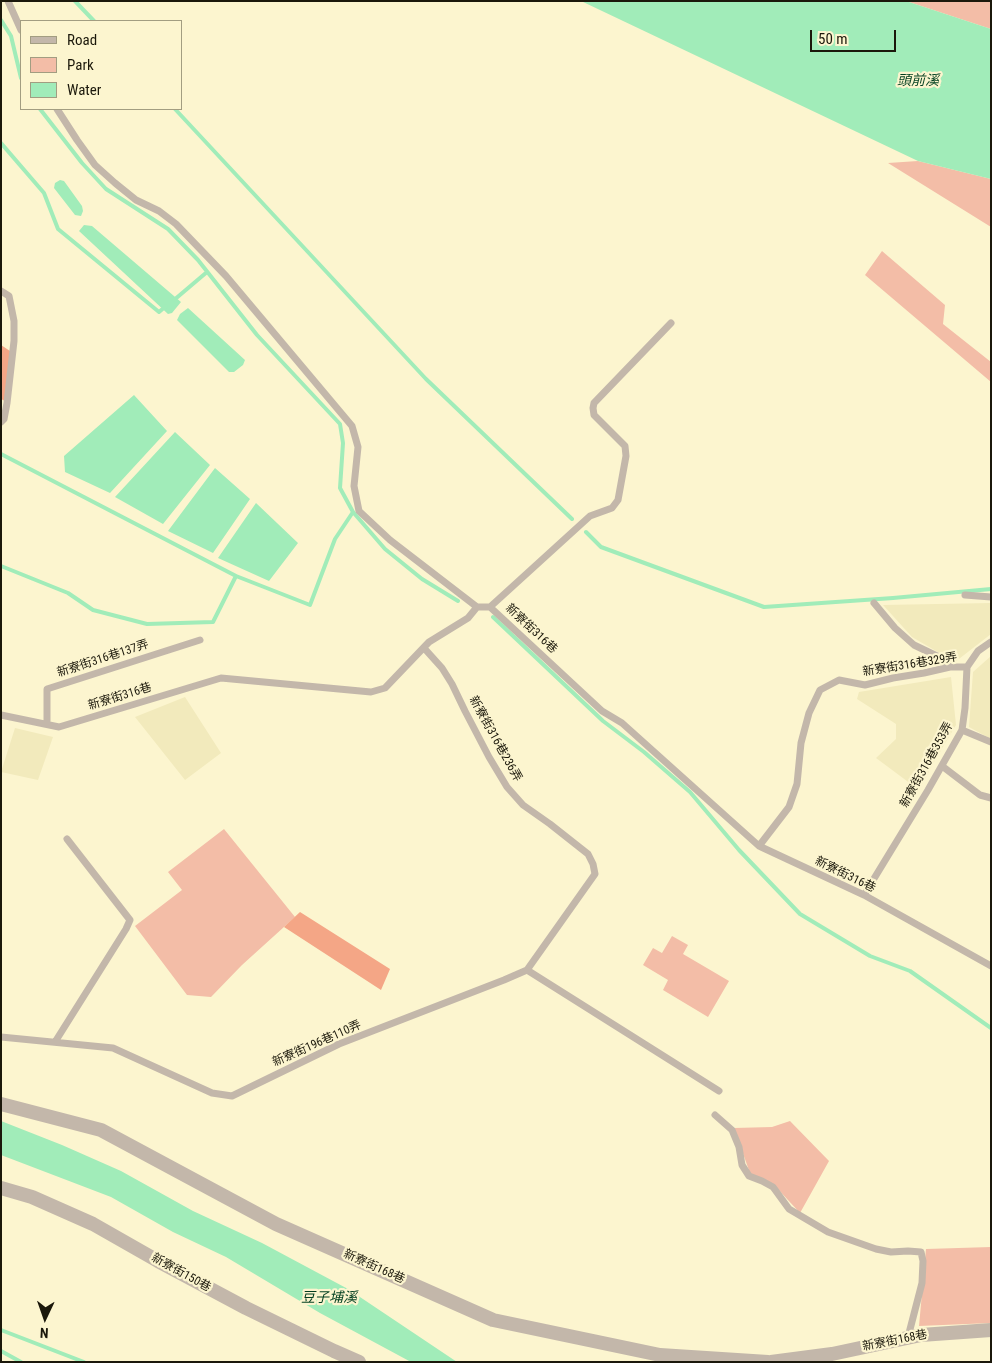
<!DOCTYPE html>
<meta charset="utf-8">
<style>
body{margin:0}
#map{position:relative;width:992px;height:1363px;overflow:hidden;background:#fcf5cf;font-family:"Roboto Condensed",sans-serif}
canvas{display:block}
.frame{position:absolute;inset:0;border:2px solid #1b180b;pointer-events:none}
.legend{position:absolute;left:20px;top:20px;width:162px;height:90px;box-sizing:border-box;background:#fcf5cf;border:1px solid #a29d81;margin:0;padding:6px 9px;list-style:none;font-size:15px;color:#1b180b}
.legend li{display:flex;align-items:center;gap:10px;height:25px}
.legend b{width:25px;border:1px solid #a29d81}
.north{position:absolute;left:20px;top:1293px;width:50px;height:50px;-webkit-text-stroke:4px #fcf5cf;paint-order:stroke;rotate:183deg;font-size:14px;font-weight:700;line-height:20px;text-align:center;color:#1b180b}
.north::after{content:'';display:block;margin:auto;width:18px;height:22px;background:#1b180b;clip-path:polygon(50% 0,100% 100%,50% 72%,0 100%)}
.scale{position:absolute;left:810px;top:30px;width:86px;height:22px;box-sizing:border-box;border:2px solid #1b180b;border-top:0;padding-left:6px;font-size:15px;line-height:18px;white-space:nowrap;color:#1b180b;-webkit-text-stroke:4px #fcf5cf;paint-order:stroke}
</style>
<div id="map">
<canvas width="992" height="1363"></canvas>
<div class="frame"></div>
<ul class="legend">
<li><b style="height:6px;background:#c3b7aa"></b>Road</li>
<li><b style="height:14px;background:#f3bda7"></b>Park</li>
<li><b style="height:14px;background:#a1ecb9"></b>Water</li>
</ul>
<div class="north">N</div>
<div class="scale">50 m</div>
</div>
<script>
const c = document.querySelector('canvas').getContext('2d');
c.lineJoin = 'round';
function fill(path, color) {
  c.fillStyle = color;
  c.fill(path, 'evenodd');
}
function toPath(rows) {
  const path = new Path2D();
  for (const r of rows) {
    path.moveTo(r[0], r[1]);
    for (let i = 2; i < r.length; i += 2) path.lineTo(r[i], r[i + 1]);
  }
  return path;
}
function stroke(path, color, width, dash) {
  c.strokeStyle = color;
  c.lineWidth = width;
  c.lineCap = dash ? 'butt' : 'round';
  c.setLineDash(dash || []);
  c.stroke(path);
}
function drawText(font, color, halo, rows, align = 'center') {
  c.font = font + ' "Roboto Condensed","Noto Sans TC",sans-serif';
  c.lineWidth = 4.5;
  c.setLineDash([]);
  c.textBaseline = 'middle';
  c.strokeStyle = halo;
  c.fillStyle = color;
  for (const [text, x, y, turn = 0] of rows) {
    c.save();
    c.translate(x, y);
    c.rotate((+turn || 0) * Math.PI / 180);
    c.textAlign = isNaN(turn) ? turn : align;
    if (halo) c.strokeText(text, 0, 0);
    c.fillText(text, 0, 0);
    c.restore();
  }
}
fill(toPath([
 [991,603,991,634,955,662,912,637,883,605],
 [991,656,991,739,969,727,973,672],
 [951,677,956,725,934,762,919,790,876,758,896,739,896,724,857,699,859,692],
 [185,697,221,753,185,780,135,717],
 [15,728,53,737,38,780,1,772]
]), '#f2eabc');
fill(toPath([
 [906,1,991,1,991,29],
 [918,161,991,179,991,227,888,163],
 [882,251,945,305,943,324,991,362,991,382,865,275],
 [224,829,295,917,242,965,211,997,187,995,135,926,182,890,168,872],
 [672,936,688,945,683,954,729,981,708,1017,663,990,668,980,643,965,653,948,662,953],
 [790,1121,829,1161,800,1213,776,1187,751,1176,734,1128,772,1127],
 [991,1247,991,1323,919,1326,926,1249]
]), '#f3bda7');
fill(toPath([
 [1,345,10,351,5,401,1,399],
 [300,912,390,969,381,990,284,927]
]), '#f4a686');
fill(toPath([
 [581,1,906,1,991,29,991,179,918,161],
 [60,180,64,181,82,206,83,211,81,216,75,215,54,188,55,183],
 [84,225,92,226,181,302,172,313,168,314,79,231],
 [188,308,245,360,243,365,234,372,229,372,177,320,180,314],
 [134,395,167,431,110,493,65,472,64,456],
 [175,432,210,465,163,524,115,497],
 [215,468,250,499,213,553,168,531],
 [256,503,298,543,269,581,218,558],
 [1,1121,62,1145,121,1171,193,1211,262,1243,348,1289,457,1362,411,1362,320,1313,226,1257,173,1232,111,1197,1,1155]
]), '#a1ecb9');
stroke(toPath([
 [75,1,94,21],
 [1,20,11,36,21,78],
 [40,109,82,163,106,189,168,229,198,260,257,335,340,424,343,443,340,488,353,512,385,549,422,579,458,601],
 [175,109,426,379,572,519],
 [1,143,44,193,58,229,159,312,166,306],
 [174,300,207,272],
 [1,454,236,576],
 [586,532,601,547,764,607,893,598,991,589],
 [1,566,68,593,93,610,147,624,213,622,236,576,310,605,335,539,353,512],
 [493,617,603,721,644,752,690,792,739,850,800,914,870,956,910,971,991,1028],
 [1,1330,84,1362],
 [1,1351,21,1362]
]), '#a1ecb9', 4);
stroke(toPath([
 [8,1,21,30],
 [57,109,77,140,95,165,115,183,136,200,159,211,176,224,226,276,352,426,358,447,354,486,359,511,390,540,477,607],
 [1,291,9,296,14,321,14,341,7,403,4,419,1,422],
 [965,595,991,597],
 [874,603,895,628,914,645,937,656,950,667],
 [490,607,590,516,612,508,618,500,626,456,625,446,594,415,593,408,594,403,671,323],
 [1,715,59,727,221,678,371,692,385,688,429,642,468,618,477,607,490,607,602,711,622,723,759,846,864,895,991,966],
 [47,724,47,689,200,640],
 [962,730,991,742],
 [942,766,980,795,991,798],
 [759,846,789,807,797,784,801,743,809,713,820,690,839,680,865,685,893,678,924,673,950,667,967,667],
 [864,895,928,790,962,730,965,708,967,667,978,651,991,642],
 [527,970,719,1091],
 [1,1037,113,1048,212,1093,232,1096,339,1044,504,980,527,970,595,874,593,864,588,854,550,824,523,805,507,787,489,757,465,711,452,684,442,668,424,648],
 [55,1042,126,929,130,920,67,839],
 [715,1115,732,1130,739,1147,742,1165,749,1176,762,1181,773,1187,789,1209,828,1232,876,1249,891,1252,908,1251,921,1252,923,1261,922,1283,908,1337]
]), '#c3b7aa', 7);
stroke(toPath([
 [1,1104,101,1130,276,1224,493,1320,660,1355,768,1362],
 [1,1188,32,1197,93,1224,158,1261,246,1308,334,1351,359,1362],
 [771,1362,832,1354,921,1335,991,1330]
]), '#c3b7aa', 14);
drawText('12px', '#1b180b', '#fcf5cf', [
 ["新寮街316巷",531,629,43],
 ["新寮街316巷137弄",103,659,-18],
 ["新寮街316巷329弄",910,665,-9],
 ["新寮街316巷",120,697,-17],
 ["新寮街316巷236弄",495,739,61],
 ["新寮街316巷353弄",927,765,-61],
 ["新寮街316巷",845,875,26],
 ["新寮街196巷110弄",317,1044,-24],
 ["新寮街168巷",374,1267,24],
 ["新寮街150巷",181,1273,29],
 ["新寮街168巷",895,1341,-11]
]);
drawText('italic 14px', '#013e1f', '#fcf5cf', [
 ["頭前溪",918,81],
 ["豆子埔溪",329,1298]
]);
</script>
